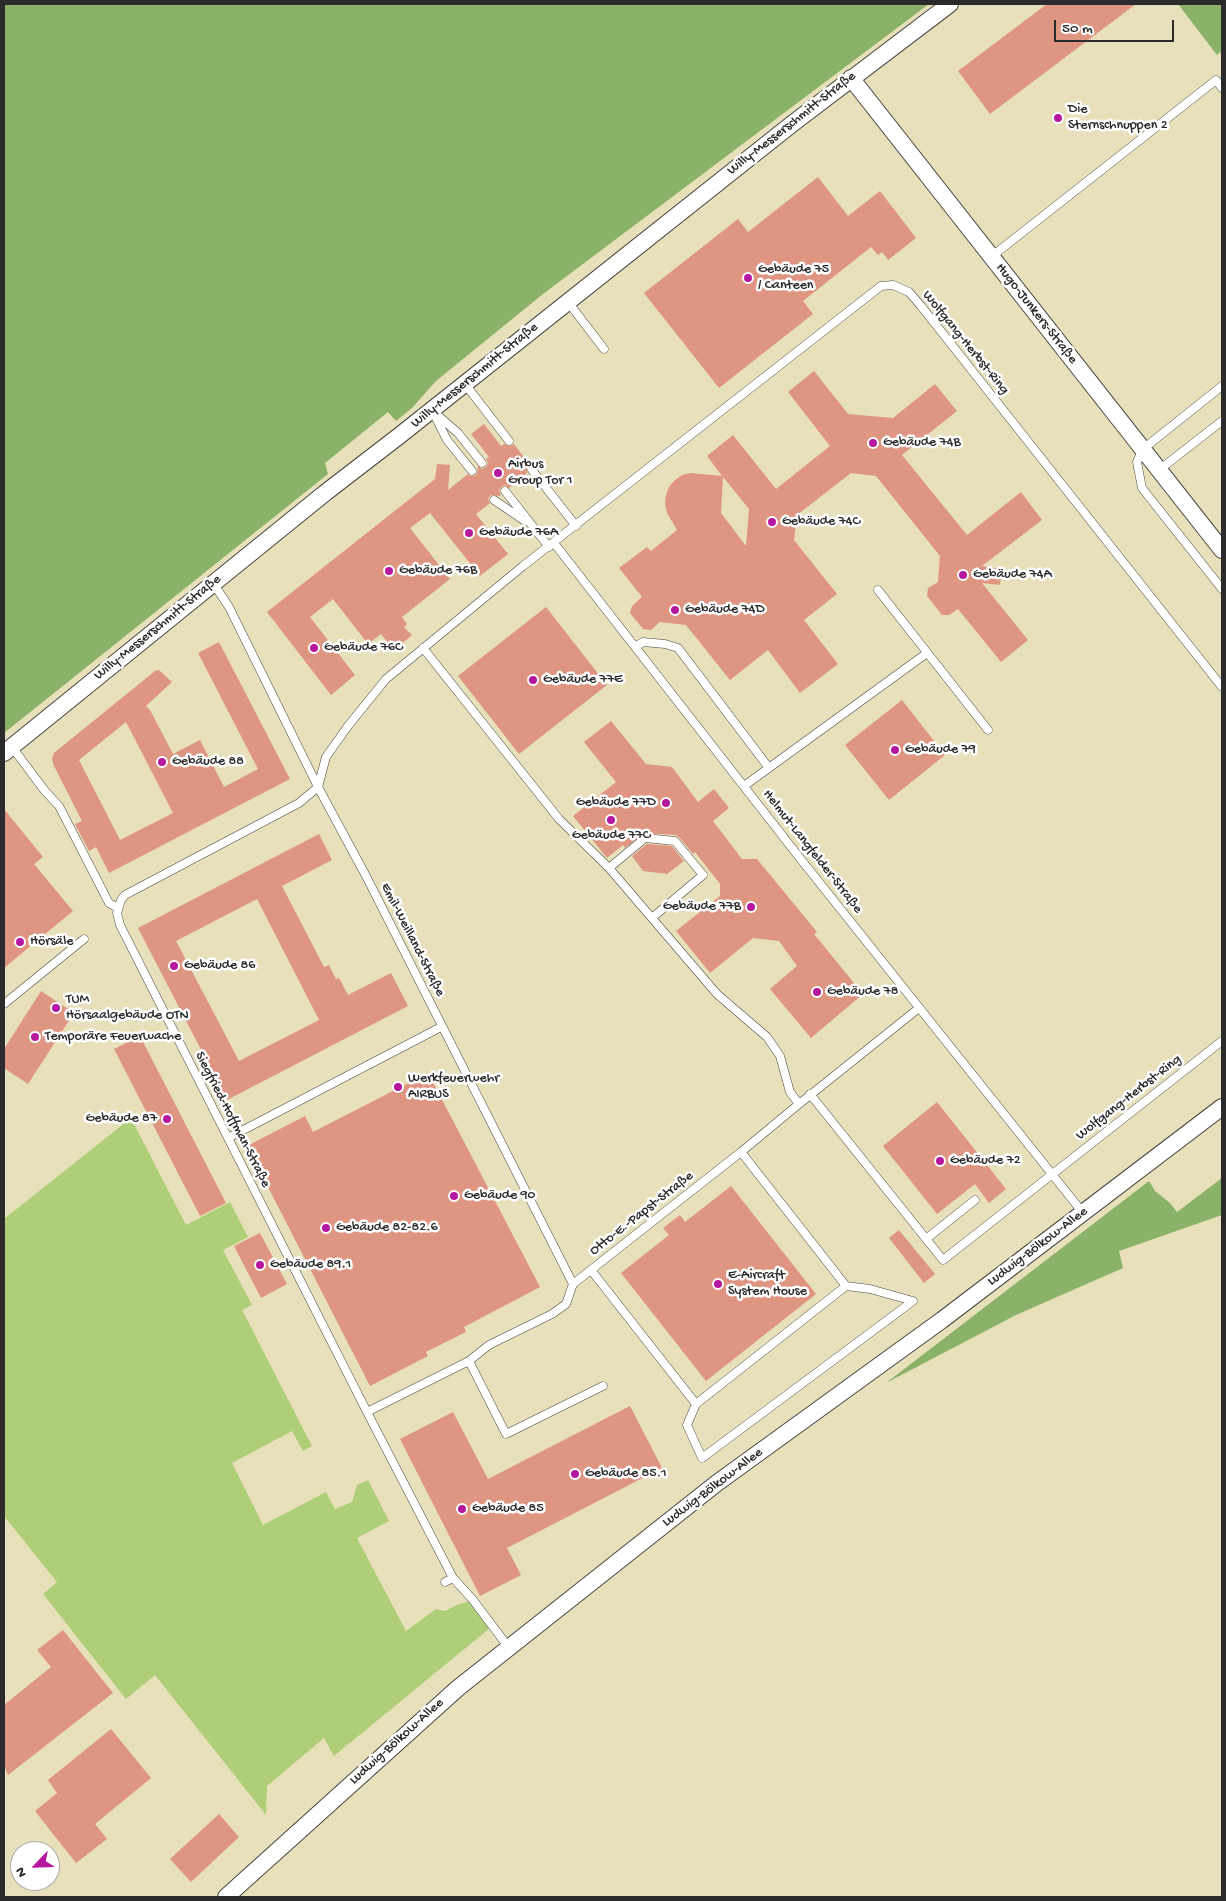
<!DOCTYPE html>
<meta charset="utf-8">
<style>
body{margin:0}
#map{position:relative;width:1226px;height:1901px;overflow:hidden;background:#e8e0bb;font-family:"Gochi Hand",sans-serif}
canvas{display:block}
.frame{position:absolute;inset:0;border:5px solid #2b2b2b;pointer-events:none}
.north{position:absolute;left:10px;top:1841px;width:50px;height:50px;box-sizing:border-box;background:#fff;border:1px solid #aaa;border-radius:50%;rotate:246deg;font-size:14px;font-weight:700;line-height:20px;text-align:center;color:#2b2b2b}
.north::after{content:'';display:block;margin:auto;width:18px;height:22px;background:#b5179e;clip-path:polygon(50% 0,100% 100%,50% 72%,0 100%)}
.scale{position:absolute;left:1054px;top:20px;width:120px;height:22px;box-sizing:border-box;border:2px solid #2b2b2b;border-top:0;padding-left:6px;font-size:15px;line-height:18px;white-space:nowrap;color:#2b2b2b;-webkit-text-stroke:4px #fff;paint-order:stroke}
</style>
<div id="map">
<canvas width="1226" height="1901"></canvas>
<div class="frame"></div>
<div class="north">N</div>
<div class="scale">50 m</div>
</div>
<script>
const c = document.querySelector('canvas').getContext('2d');
c.lineJoin = 'round';
function fill(path, color) {
  c.fillStyle = color;
  c.fill(path, 'evenodd');
}
function toPath(rows) {
  const path = new Path2D();
  for (const r of rows) {
    path.moveTo(r[0], r[1]);
    for (let i = 2; i < r.length; i += 2) path.lineTo(r[i], r[i + 1]);
  }
  return path;
}
function stroke(path, color, width, dash) {
  c.strokeStyle = color;
  c.lineWidth = width;
  c.lineCap = dash ? 'butt' : 'round';
  c.setLineDash(dash || []);
  c.stroke(path);
}
function drawText(font, color, halo, rows, align = 'center') {
  c.font = font + ' "Gochi Hand",sans-serif';
  c.lineWidth = 5;
  c.setLineDash([]);
  c.textBaseline = 'middle';
  c.strokeStyle = halo;
  c.fillStyle = color;
  for (const [text, x, y, turn = 0] of rows) {
    c.save();
    c.translate(x, y);
    c.rotate((+turn || 0) * Math.PI / 180);
    c.textAlign = isNaN(turn) ? turn : align;
    if (halo) c.strokeText(text, 0, 0);
    c.fillText(text, 0, 0);
    c.restore();
  }
}
fill(toPath([
 [131,1118,186,1225,230,1202,248,1237,223,1250,252,1305,242,1310,312,1446,303,1451,292,1431,232,1463,263,1525,326,1492,335,1509,352,1502,357,1485,368,1480,389,1521,357,1538,406,1631,436,1609,445,1611,457,1605,469,1601,490,1628,334,1756,324,1738,267,1786,266,1815,155,1675,126,1699,43,1594,57,1582,4,1516,4,1219]
]), '#aecf77');
fill(toPath([
 [4,4,929,4,543,294,436,381,412,408,396,421,388,412,325,463,328,474,4,733],
 [1178,4,1222,4,1222,51,1217,55],
 [1222,1178,1222,1215,1119,1251,1123,1268,1016,1315,886,1383,1149,1181,1155,1191,1170,1203,1177,1212]
]), '#8ab268');
fill(toPath([
 [1047,4,1136,4,990,114,958,71],
 [818,177,848,216,880,191,916,238,888,260,882,252,878,255,871,247,803,301,813,314,719,388,644,293,738,219,748,232],
 [814,371,848,414,893,418,935,384,957,411,902,455,967,535,1021,492,1042,520,982,566,1002,569,1000,585,982,583,1028,640,1001,662,958,609,949,615,942,615,927,596,928,588,938,582,940,556,876,476,851,473,797,515,794,540,837,594,804,620,838,664,800,693,768,650,730,680,686,625,660,622,651,630,643,629,630,613,632,606,642,597,619,568,647,547,651,551,677,530,667,513,665,504,666,495,669,487,675,480,682,475,691,473,722,476,707,456,733,435,776,489,830,446,788,392],
 [723,477,749,509,746,546,721,513],
 [484,424,501,446,504,444,510,446,514,444,530,465,527,468,527,473,509,488,505,485,501,487,499,491,501,495,499,496,491,495,488,499,490,503,476,514,508,554,480,576,430,513,410,528,450,579,402,617,407,624,404,627,412,635,394,650,381,634,368,644,333,599,310,617,355,675,331,695,267,612,435,479,437,464,450,465,448,490,468,474,470,476,475,476,477,473,478,466,482,469,486,467,488,463,486,459,489,457,471,434],
 [546,607,607,685,519,754,458,676],
 [219,642,290,779,109,873,96,847,89,851,75,824,82,821,54,766,52,759,54,753,155,671,159,670,172,682,146,706,150,710,173,754,200,740,224,787,258,769,198,653],
 [126,722,173,813,120,840,79,760],
 [902,700,945,755,889,800,845,745],
 [611,721,646,764,672,767,698,802,714,789,729,808,713,821,742,859,757,859,817,932,814,934,863,994,811,1038,770,989,797,966,779,941,753,938,710,973,676,931,720,896,720,884,695,852,693,854,679,837,676,835,644,833,625,848,623,845,607,858,573,816,616,782,584,742],
 [4,809,43,857,34,864,73,911,4,968],
 [319,834,332,860,282,886,324,967,329,965,336,979,339,978,348,995,391,973,408,1006,227,1100,138,928],
 [257,899,319,1020,239,1061,176,941],
 [647,844,672,846,684,861,667,874,643,871,632,856],
 [41,991,74,1013,28,1084,4,1068,4,1049],
 [140,1036,226,1203,200,1216,114,1049],
 [428,1073,540,1287,464,1327,466,1332,426,1352,428,1356,370,1386,247,1146,305,1116,313,1132],
 [937,1102,1006,1189,989,1203,975,1184,937,1214,883,1146],
 [731,1186,816,1294,706,1381,621,1273,669,1235,663,1228,680,1215,685,1222],
 [899,1230,935,1274,924,1283,889,1238],
 [260,1233,287,1284,261,1298,234,1246],
 [630,1406,662,1468,507,1548,521,1575,480,1596,400,1439,453,1412,488,1479],
 [63,1630,113,1693,8,1775,4,1765,4,1705,51,1667,37,1650],
 [111,1729,151,1778,95,1824,107,1839,76,1863,35,1811,57,1793,48,1780],
 [219,1814,239,1837,191,1882,170,1859]
]), '#de9581');
const lane = toPath([
 [991,257,1216,80,1222,88],
 [568,302,604,349],
 [465,384,509,441],
 [1222,386,1143,449,1137,462,1142,488,1222,589],
 [432,410,447,440,472,471],
 [435,413,458,433,482,463],
 [532,470,576,526],
 [1159,470,1222,421],
 [505,491,549,547],
 [494,500,525,521],
 [554,543,799,857,1083,1213],
 [213,583,229,607,318,787,366,876,573,1284],
 [878,590,988,730],
 [635,647,643,642,665,644,678,648,769,768],
 [423,648,559,819,609,868,717,994,767,1037,780,1056,790,1092,799,1104],
 [12,747,45,791,59,806,109,903,118,908],
 [744,786,927,653],
 [609,868,645,838,675,841,703,875,653,917],
 [4,1004,84,939],
 [810,1094,943,1260,1222,1041],
 [228,1138,441,1027],
 [926,1239,975,1200],
 [591,1270,696,1404,846,1286,741,1152],
 [469,1361,506,1434,603,1386],
 [696,1404,687,1425,702,1458,913,1301,870,1289,846,1286],
 [367,1412,469,1361,489,1345,552,1314,566,1304,573,1284,741,1152,799,1104,919,1008],
 [453,1578,473,1600,509,1648],
 [445,1582,453,1578,367,1412,120,925,117,913,121,900,125,895,299,803,318,787,326,757,348,726,386,679,523,566,881,286,893,285,909,292,921,306,1222,687]
]);
const street = toPath([
 [851,78,1222,550],
 [4,753,325,493,399,436,792,124,950,4],
 [226,1897,458,1688,717,1483,942,1320,1222,1107]
]);
stroke(lane, '#474641', 9);
stroke(street, '#474641', 18);
stroke(lane, '#fff', 8);
stroke(street, '#fff', 16);
for (const [x, y, r, color] of [
 [1058,118,5,"#b5179e"],
 [748,278,5,"#b5179e"],
 [873,443,5,"#b5179e"],
 [498,473,5,"#b5179e"],
 [772,522,5,"#b5179e"],
 [469,533,5,"#b5179e"],
 [389,571,5,"#b5179e"],
 [963,575,5,"#b5179e"],
 [675,610,5,"#b5179e"],
 [314,648,5,"#b5179e"],
 [533,680,5,"#b5179e"],
 [895,750,5,"#b5179e"],
 [162,762,5,"#b5179e"],
 [666,803,5,"#b5179e"],
 [611,820,5,"#b5179e"],
 [751,907,5,"#b5179e"],
 [20,942,5,"#b5179e"],
 [174,966,5,"#b5179e"],
 [817,992,5,"#b5179e"],
 [56,1008,5,"#b5179e"],
 [35,1037,5,"#b5179e"],
 [398,1087,5,"#b5179e"],
 [167,1119,5,"#b5179e"],
 [940,1161,5,"#b5179e"],
 [454,1196,5,"#b5179e"],
 [326,1228,5,"#b5179e"],
 [260,1265,5,"#b5179e"],
 [718,1284,5,"#b5179e"],
 [575,1474,5,"#b5179e"],
 [462,1509,5,"#b5179e"]
]) {
  const dot = new Path2D();
  dot.arc(x, y, r, 0, 2 * Math.PI);
  c.fillStyle = color;
  c.fill(dot);
  stroke(dot, '#fff', 2);
}
drawText('14px', '#2b2b2b', '#fff', [
 ["Die",1068,110],
 ["Sternschnuppen 2",1068,126],
 ["Gebäude 75",758,270],
 ["/ Canteen",758,286],
 ["Gebäude 74B",883,443],
 ["Airbus",508,465],
 ["Group Tor 1",508,481],
 ["Gebäude 74C",782,522],
 ["Gebäude 76A",479,533],
 ["Gebäude 76B",399,571],
 ["Gebäude 74A",973,575],
 ["Gebäude 74D",685,610],
 ["Gebäude 76C",324,648],
 ["Gebäude 77E",543,680],
 ["Gebäude 79",905,750],
 ["Gebäude 88",172,762],
 ["Gebäude 77D",656,803,"right"],
 ["Gebäude 77C",611,836,"center"],
 ["Gebäude 77B",741,907,"right"],
 ["Hörsäle",30,942],
 ["Gebäude 86",184,966],
 ["Gebäude 78",827,992],
 ["TUM",66,1000],
 ["Hörsaalgebäude OTN",66,1016],
 ["Temporäre Feuerwache",45,1037],
 ["Werkfeuerwehr",408,1079],
 ["AIRBUS",408,1095],
 ["Gebäude 87",157,1119,"right"],
 ["Gebäude 72",950,1161],
 ["Gebäude 90",464,1196],
 ["Gebäude 82-82.6",336,1228],
 ["Gebäude 89.1",270,1265],
 ["E-Aircraft",728,1276],
 ["System House",728,1292],
 ["Gebäude 85.1",585,1474],
 ["Gebäude 85",472,1509]
], 'left');
drawText('14px', '#2b2b2b', '#fff', [
 ["Willy-Messerschmitt-Straße",792,124,-38],
 ["Hugo-Junkers-Straße",1036,314,52],
 ["Wolfgang-Herbst-Ring",965,343,51],
 ["Willy-Messerschmitt-Straße",475,376,-39],
 ["Willy-Messerschmitt-Straße",158,628,-39],
 ["Helmut-Langfelder-Straße",812,852,52],
 ["Emil-Weilland-Straße",412,940,63],
 ["Wolfgang-Herbst-Ring",1129,1098,-38],
 ["Siegfried-Hoffman-Straße",232,1120,63],
 ["Otto-E.-Papst-Straße",642,1214,-38],
 ["Ludwig-Bölkow-Allee",1038,1247,-37],
 ["Ludwig-Bölkow-Allee",713,1488,-37],
 ["Ludwig-Bölkow-Allee",397,1742,-42]
]);
</script>
